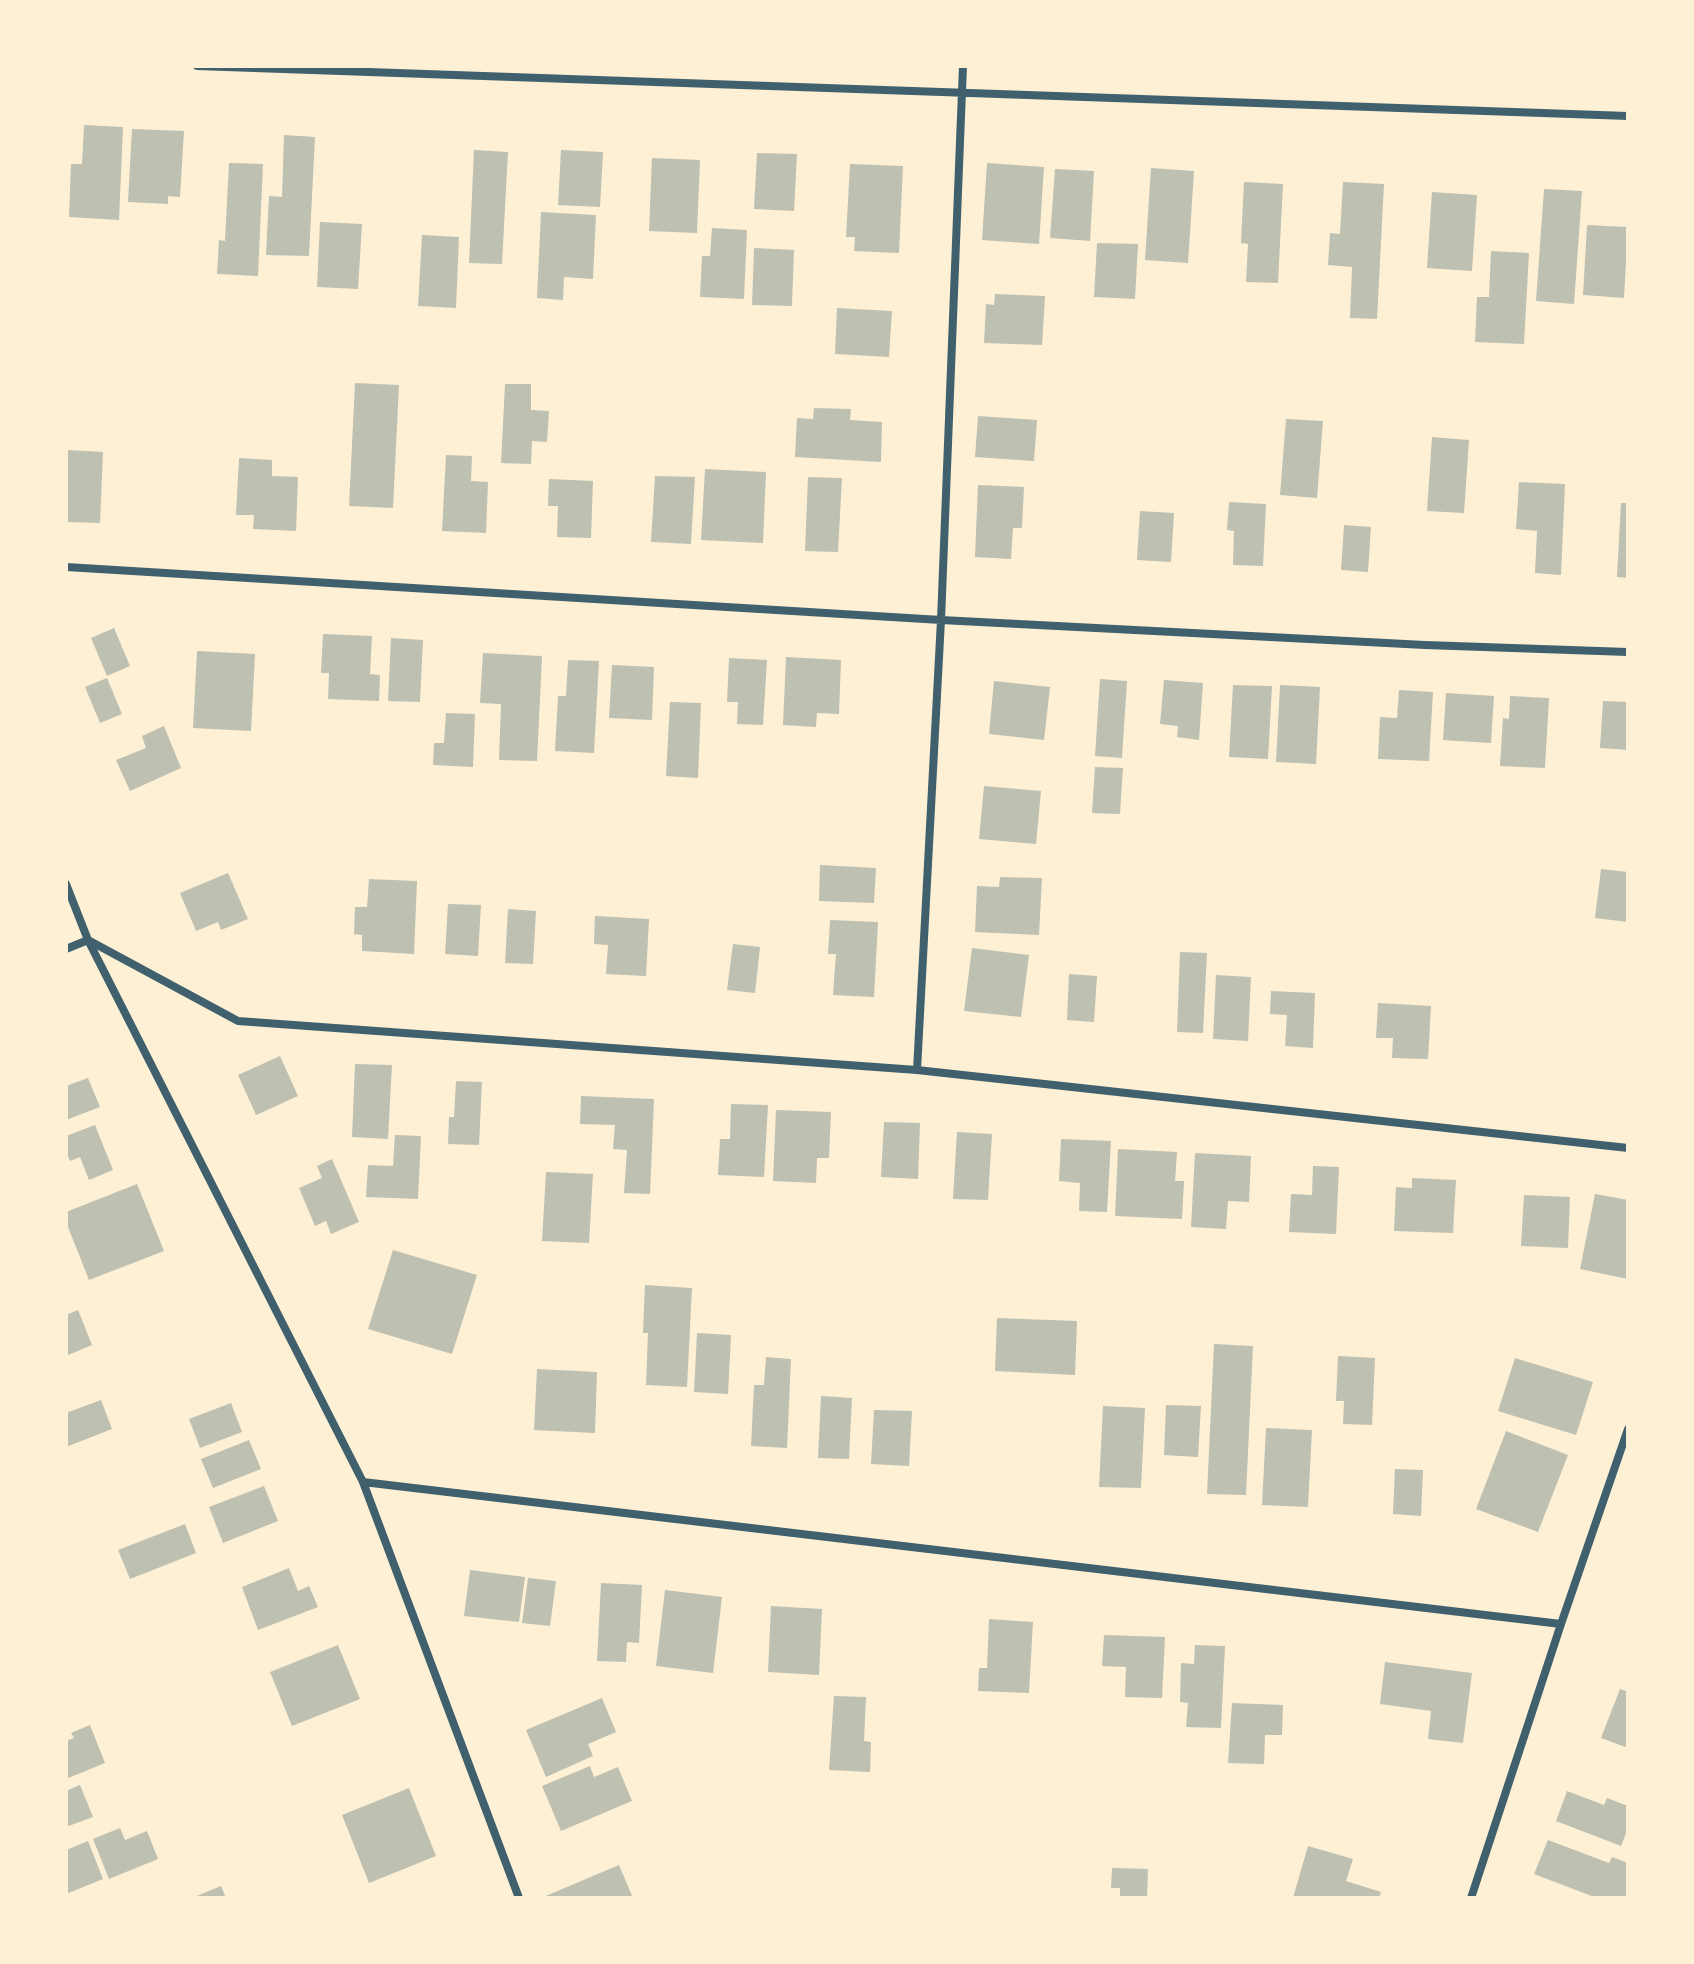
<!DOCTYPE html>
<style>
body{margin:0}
#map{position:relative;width:1694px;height:1964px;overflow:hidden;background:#fdf0d5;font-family:"Sofia Sans Condensed",sans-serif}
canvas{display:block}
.frame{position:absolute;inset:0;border:68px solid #fdf0d5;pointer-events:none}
</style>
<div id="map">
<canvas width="1694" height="1964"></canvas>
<div class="frame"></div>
</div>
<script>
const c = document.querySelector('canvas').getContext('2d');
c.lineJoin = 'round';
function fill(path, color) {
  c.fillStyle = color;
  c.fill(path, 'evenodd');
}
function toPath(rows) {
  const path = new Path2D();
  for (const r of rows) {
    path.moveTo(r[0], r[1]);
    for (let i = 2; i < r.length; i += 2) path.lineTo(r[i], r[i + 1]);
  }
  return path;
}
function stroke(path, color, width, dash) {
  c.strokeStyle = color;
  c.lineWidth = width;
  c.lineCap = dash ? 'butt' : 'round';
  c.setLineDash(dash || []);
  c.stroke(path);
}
fill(toPath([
 [84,125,123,127,119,220,69,217,71,164,82,164],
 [132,129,184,131,180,197,168,196,168,204,128,202],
 [284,135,315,137,309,256,266,255,269,196,282,197],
 [474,150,508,152,502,264,469,263],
 [561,150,603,152,600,207,558,205],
 [757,153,797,154,794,211,754,209],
 [652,158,700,160,697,233,649,231],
 [229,163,263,164,258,276,217,274,219,240,225,241],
 [987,163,1044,167,1039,244,982,240],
 [850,164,903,166,899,253,854,251,855,237,846,237],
 [1151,168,1194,171,1188,263,1145,260],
 [1055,169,1094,171,1090,241,1050,238],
 [1244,182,1283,184,1278,283,1246,282,1248,244,1241,243],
 [1343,182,1384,184,1377,319,1350,318,1352,267,1328,265,1330,233,1340,234],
 [1544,189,1582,191,1574,304,1536,301],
 [1432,192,1477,195,1472,271,1427,268],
 [541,212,596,215,593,279,564,277,563,300,537,298],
 [320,222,362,224,358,289,317,287],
 [1587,225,1628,227,1624,298,1583,295],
 [712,228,747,230,744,299,700,297,702,256,710,256],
 [422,235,459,237,456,308,418,306],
 [1097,243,1138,244,1135,299,1094,297],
 [754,248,794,250,792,306,752,305],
 [1491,251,1529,253,1524,344,1475,342,1477,297,1489,297],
 [995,294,1045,296,1042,345,984,343,986,304,994,305],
 [837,308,892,311,889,357,835,354],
 [355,383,399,385,393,508,349,506],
 [505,384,531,384,531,410,549,411,547,442,532,441,531,464,501,463],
 [814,408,851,409,850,420,882,422,881,462,795,457,797,418,813,419],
 [978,416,1037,420,1034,461,975,457],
 [1286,419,1323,421,1317,498,1280,495],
 [1432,437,1469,440,1464,513,1427,511],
 [67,450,103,452,100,523,66,522],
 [446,455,472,456,471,481,488,482,486,533,442,531],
 [239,458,272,460,272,476,298,477,296,531,253,529,254,515,236,515],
 [705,469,766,472,763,543,701,540],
 [655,476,695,477,691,544,651,542],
 [808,477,842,478,838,552,805,551],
 [549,479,593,481,591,538,557,537,558,506,548,506],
 [1519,482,1565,484,1561,575,1535,573,1537,531,1516,529],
 [978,485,1024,487,1022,528,1013,528,1011,559,975,557],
 [1229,502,1266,504,1263,566,1233,565,1234,531,1227,530],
 [1621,503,1628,503,1628,578,1617,577],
 [1140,511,1174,513,1171,562,1137,560],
 [1344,525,1371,527,1368,572,1341,570],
 [114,628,130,666,107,676,91,638],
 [323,634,372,636,370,674,380,675,379,701,328,699,329,673,321,673],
 [391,638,423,640,420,702,388,701],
 [197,651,255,654,251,731,193,728],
 [483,653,542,656,537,761,499,760,501,704,480,703],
 [786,657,841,660,839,714,817,713,816,727,783,725],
 [729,658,767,660,763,725,737,724,738,702,727,702],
 [568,660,599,661,594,753,555,751,558,696,566,696],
 [612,665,654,667,652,720,609,718],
 [107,678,122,714,100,723,85,687],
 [1100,679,1127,681,1122,758,1095,756],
 [1164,680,1203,683,1199,740,1177,737,1178,726,1160,724],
 [994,681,1050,687,1044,740,989,734],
 [1233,685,1272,686,1268,759,1229,757],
 [1280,685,1320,687,1316,764,1276,762],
 [1399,690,1433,692,1429,761,1378,759,1380,717,1397,718],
 [1446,693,1494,696,1491,743,1443,740],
 [1510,696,1549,698,1545,768,1500,766,1503,718,1509,719],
 [1603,701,1628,702,1628,750,1600,748],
 [670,702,701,703,698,778,666,776],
 [446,713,475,714,473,767,433,765,434,743,444,743],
 [164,726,181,768,130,791,116,760,146,748,142,736],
 [1095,767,1123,768,1120,814,1092,813],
 [984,786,1041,791,1036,844,979,839],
 [820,865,876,868,874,903,819,901],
 [1601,869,1628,872,1628,922,1595,918],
 [228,873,248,919,221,930,218,922,196,931,180,893],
 [1000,877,1042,878,1039,935,975,932,977,886,999,887],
 [369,879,417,881,414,954,362,951,362,935,354,934,355,907,367,907],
 [448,904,481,905,478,956,445,954],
 [508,909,536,911,533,964,505,963],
 [595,916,649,919,646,976,606,974,608,945,594,944],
 [830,920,878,922,874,997,833,995,836,954,828,954],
 [733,944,760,947,755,993,727,990],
 [972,948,1029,955,1021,1017,964,1011],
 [1180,952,1207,953,1203,1033,1177,1032],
 [1069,974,1097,976,1094,1022,1067,1020],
 [1216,975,1251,977,1248,1041,1213,1039],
 [1271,991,1315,993,1313,1048,1285,1046,1287,1015,1270,1014],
 [1378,1003,1431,1006,1428,1059,1392,1058,1393,1038,1376,1038],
 [280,1056,298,1096,256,1115,238,1075],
 [355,1064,392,1065,388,1139,352,1137],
 [88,1078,100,1107,66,1120,66,1086],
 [456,1081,482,1082,479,1145,448,1144,449,1117,454,1117],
 [581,1096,654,1099,650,1194,624,1193,627,1150,613,1149,615,1125,580,1124],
 [731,1104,768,1105,764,1177,718,1175,720,1139,730,1139],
 [776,1110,831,1112,829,1158,817,1158,816,1183,773,1181],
 [884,1122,920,1123,918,1179,881,1177],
 [95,1125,113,1170,89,1180,80,1157,70,1161,66,1151,66,1136],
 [957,1132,992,1134,988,1200,953,1199],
 [395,1135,421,1136,418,1199,366,1197,368,1165,393,1166],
 [1061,1139,1111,1141,1107,1212,1079,1211,1080,1183,1059,1181],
 [1118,1149,1177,1152,1175,1181,1184,1181,1182,1219,1115,1216],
 [1195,1153,1251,1156,1249,1202,1228,1201,1226,1229,1191,1227],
 [332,1159,359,1222,331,1234,326,1221,315,1226,299,1188,322,1178,317,1166],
 [1313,1166,1339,1167,1336,1234,1289,1232,1291,1194,1312,1195],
 [546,1172,593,1174,589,1243,542,1241],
 [1412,1178,1456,1180,1453,1233,1394,1231,1396,1187,1412,1188],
 [137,1184,164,1251,89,1280,66,1222,66,1212],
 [1595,1194,1628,1200,1628,1279,1580,1269],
 [1524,1195,1570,1197,1568,1248,1521,1246],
 [393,1250,477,1275,452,1354,368,1329],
 [645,1285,692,1288,687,1387,646,1385,648,1333,643,1333],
 [78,1310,92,1345,66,1356,66,1315],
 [997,1318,1077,1321,1075,1375,995,1371],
 [697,1333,731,1335,728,1394,694,1392],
 [1214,1344,1253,1346,1246,1495,1207,1494],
 [1338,1356,1375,1358,1372,1425,1343,1424,1344,1401,1336,1401],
 [766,1357,791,1359,787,1448,751,1446,754,1385,764,1385],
 [1515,1358,1593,1382,1576,1435,1498,1411],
 [537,1369,597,1372,595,1433,534,1430],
 [821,1396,852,1398,849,1459,818,1458],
 [101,1400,112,1429,66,1447,66,1413],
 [231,1403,242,1432,200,1448,189,1419],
 [1166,1405,1201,1406,1198,1457,1164,1455],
 [1103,1406,1145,1408,1141,1488,1099,1487],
 [874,1410,912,1411,909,1466,871,1464],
 [1266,1428,1312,1430,1308,1507,1262,1505],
 [1506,1431,1568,1455,1538,1532,1476,1509],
 [249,1440,261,1469,213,1488,201,1459],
 [1395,1469,1423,1470,1421,1516,1393,1514],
 [264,1486,278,1521,223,1543,209,1507],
 [185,1524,196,1553,130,1579,118,1550],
 [289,1568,298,1591,309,1586,318,1607,258,1630,242,1587],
 [470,1570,525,1577,519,1622,464,1616],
 [528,1578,556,1581,550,1626,522,1623],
 [601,1583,642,1585,639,1643,627,1642,626,1662,597,1661],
 [665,1590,722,1597,713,1673,656,1666],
 [771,1606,822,1609,819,1675,768,1672],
 [989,1619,1033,1622,1029,1693,978,1691,979,1668,987,1668],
 [1104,1635,1165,1637,1162,1698,1125,1697,1126,1667,1102,1666],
 [338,1645,360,1699,292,1726,270,1672],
 [1195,1645,1225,1646,1221,1728,1186,1727,1188,1703,1180,1702,1181,1663,1194,1664],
 [1385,1662,1472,1673,1463,1743,1428,1739,1431,1711,1380,1704],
 [1620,1689,1628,1692,1628,1748,1601,1738],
 [834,1696,866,1697,864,1741,871,1742,870,1772,829,1770],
 [602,1698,616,1732,588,1744,593,1756,546,1777,526,1730],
 [1232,1703,1283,1705,1282,1735,1265,1735,1264,1764,1228,1763],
 [90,1725,105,1763,66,1779,66,1741,74,1738,71,1733],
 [590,1766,594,1777,618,1767,632,1801,561,1831,542,1786],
 [80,1785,93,1817,66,1827,66,1791],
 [409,1788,436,1856,369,1883,342,1815],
 [1567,1791,1604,1805,1607,1798,1628,1806,1628,1828,1621,1846,1556,1821],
 [120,1828,125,1840,147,1831,158,1859,109,1879,93,1839],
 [1548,1840,1609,1863,1612,1857,1628,1863,1628,1898,1597,1898,1534,1874],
 [88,1841,103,1879,66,1894,66,1850],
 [1308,1846,1353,1859,1346,1881,1381,1892,1379,1898,1293,1898],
 [619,1865,633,1898,541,1898],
 [1112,1868,1148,1869,1147,1898,1120,1898,1120,1888,1111,1888],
 [221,1886,226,1898,192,1898]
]), '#bec0b2');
stroke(toPath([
 [197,66,1628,116],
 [66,567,941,620,1425,645,1628,652],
 [66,884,88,940,363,1482,519,1898],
 [66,949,88,940,238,1021,917,1070,1628,1148],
 [917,1070,941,620,963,66],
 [363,1482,1561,1624],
 [1471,1898,1561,1624,1628,1429]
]), '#3f606c', 8);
</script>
